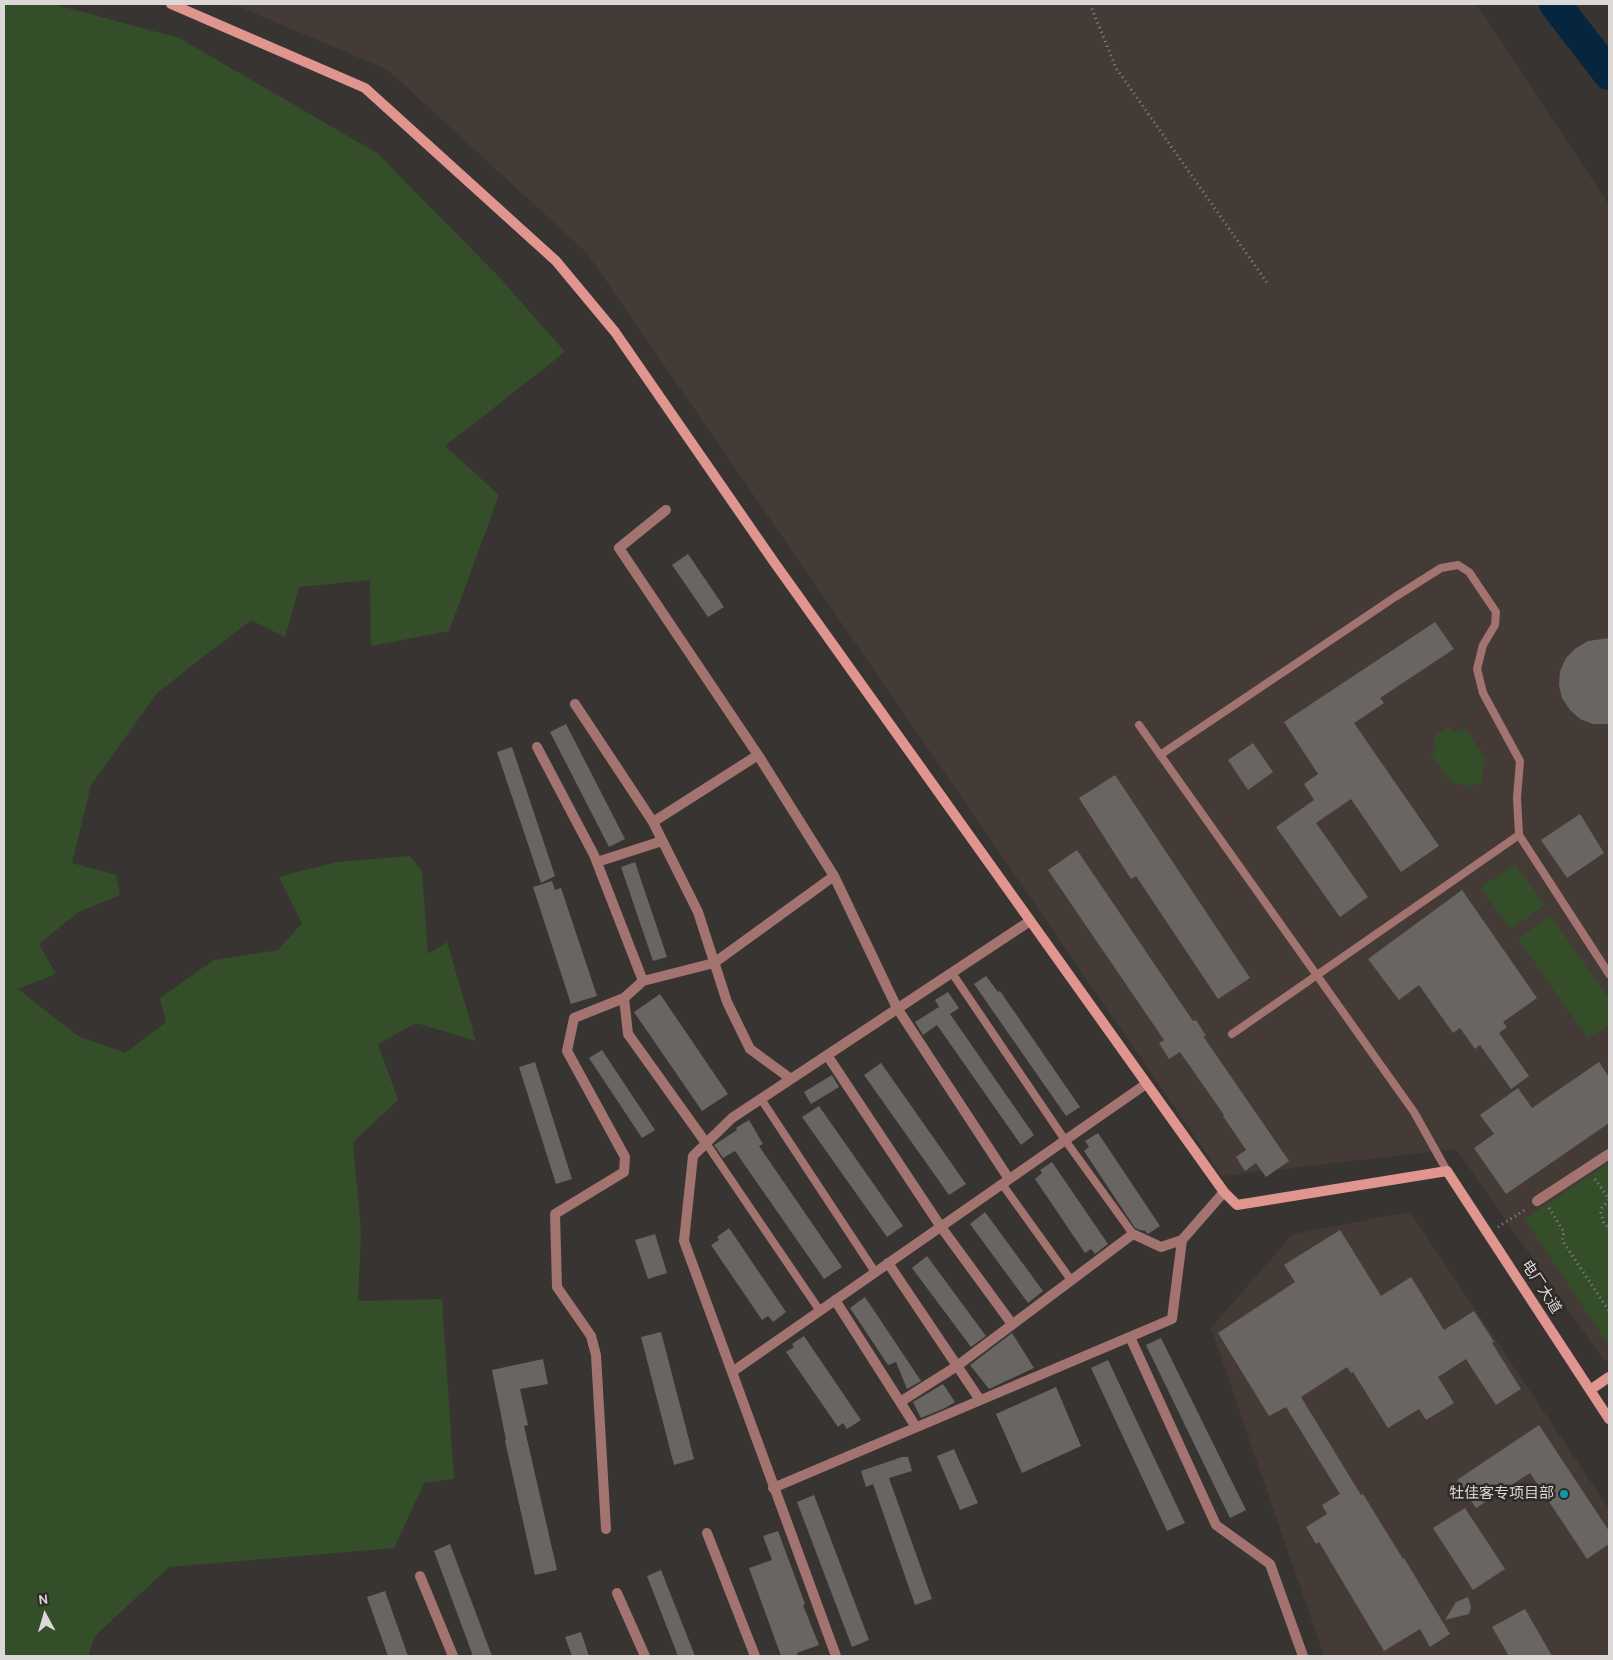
<!DOCTYPE html>
<meta charset="utf-8">
<style>
body{margin:0}
#map{position:relative;width:1613px;height:1660px;overflow:hidden;background:#383432;font-family:Karla,sans-serif}
canvas{display:block}
.frame{position:absolute;inset:0;border:5px solid #dbd8d7;pointer-events:none}
.north{position:absolute;left:20px;top:1590px;width:50px;height:50px;-webkit-text-stroke:4px #2e2a28;paint-order:stroke;rotate:354deg;font-size:14px;font-weight:700;line-height:20px;text-align:center;color:#dbd8d7}
.north::after{content:'';display:block;margin:auto;width:18px;height:22px;background:#dbd8d7;clip-path:polygon(50% 0,100% 100%,50% 72%,0 100%)}
</style>
<div id="map">
<canvas width="1613" height="1660"></canvas>
<div class="frame"></div>
<div class="north">N</div>
</div>
<script>
const c = document.querySelector('canvas').getContext('2d');
c.lineJoin = 'round';
function fill(path, color) {
  c.fillStyle = color;
  c.fill(path, 'evenodd');
}
function toPath(rows) {
  const path = new Path2D();
  for (const r of rows) {
    path.moveTo(r[0], r[1]);
    for (let i = 2; i < r.length; i += 2) path.lineTo(r[i], r[i + 1]);
  }
  return path;
}
function stroke(path, color, width, dash) {
  c.strokeStyle = color;
  c.lineWidth = width;
  c.lineCap = dash ? 'butt' : 'round';
  c.setLineDash(dash || []);
  c.stroke(path);
}
function drawText(font, color, halo, rows, align = 'center') {
  c.font = font + ' Karla,"Noto Sans SC",sans-serif';
  c.lineWidth = 5;
  c.setLineDash([]);
  c.textBaseline = 'middle';
  c.strokeStyle = halo;
  c.fillStyle = color;
  for (const [text, x, y, turn = 0] of rows) {
    c.save();
    c.translate(x, y);
    c.rotate((+turn || 0) * Math.PI / 180);
    c.textAlign = isNaN(turn) ? turn : align;
    if (halo) c.strokeText(text, 0, 0);
    c.fillText(text, 0, 0);
    c.restore();
  }
}
fill(toPath([
 [233,4,1476,4,1609,205,1609,1359,1605,1362,1456,1149,1222,1176,587,253,388,70],
 [1410,1212,1609,1509,1609,1656,1324,1656,1211,1328,1293,1234]
]), '#453b36');
fill(toPath([
 [4,4,53,4,179,38,377,153,500,278,565,352,445,446,499,495,449,631,371,646,370,580,299,587,285,637,251,620,158,692,91,785,72,863,116,875,120,895,79,912,39,944,56,974,18,989,78,1036,125,1053,166,1022,160,998,214,960,278,950,302,923,279,877,336,862,410,856,422,871,428,954,447,942,476,1041,416,1023,378,1044,398,1100,353,1142,361,1233,358,1301,442,1299,454,1479,424,1483,394,1548,169,1567,95,1636,88,1656,4,1656],
 [1448,727,1455,732,1466,729,1487,762,1483,768,1483,781,1470,788,1463,784,1457,783,1452,784,1431,754,1436,746,1434,736],
 [1515,864,1545,905,1514,927,1509,927,1481,888],
 [1550,915,1609,999,1609,1025,1588,1038,1518,939],
 [1609,1163,1609,1346,1525,1219]
]), '#344e2a');
stroke(toPath([
 [1555,4,1609,74]
]), '#06263f', 32);
fill(toPath([
 [688,554,724,607,708,617,672,565],
 [1435,622,1454,649,1380,698,1384,703,1354,723,1439,846,1401,872,1351,799,1316,823,1368,897,1340,917,1276,827,1314,800,1304,784,1318,774,1284,722],
 [1609,638,1609,724,1593,724,1580,719,1570,710,1562,698,1559,685,1560,671,1566,658,1576,648,1588,641],
 [566,724,625,839,609,847,550,732],
 [1253,743,1273,772,1248,790,1228,760],
 [512,747,555,876,541,883,497,752],
 [1115,775,1250,978,1218,999,1136,876,1131,879,1079,798],
 [1580,814,1604,853,1567,878,1541,840],
 [1077,850,1193,1021,1196,1020,1206,1036,1203,1036,1289,1161,1266,1177,1256,1163,1245,1171,1236,1157,1246,1150,1223,1116,1224,1115,1180,1052,1169,1059,1159,1043,1164,1040,1048,870],
 [635,862,667,957,653,961,621,867],
 [552,881,555,890,561,888,597,996,571,1004,533,887],
 [1462,890,1537,998,1503,1022,1507,1027,1499,1033,1529,1076,1511,1089,1480,1045,1475,1049,1460,1028,1453,1033,1419,985,1399,1000,1368,959],
 [986,976,998,992,1000,991,1080,1107,1066,1116,974,984],
 [948,992,959,1008,950,1014,1034,1135,1021,1145,937,1025,923,1035,915,1022,939,1007,935,1000],
 [660,994,728,1094,702,1111,634,1012],
 [602,1050,655,1130,642,1138,589,1058],
 [535,1062,572,1179,556,1184,519,1067],
 [1599,1062,1609,1077,1609,1123,1506,1194,1474,1148,1494,1134,1480,1115,1518,1088,1532,1108],
 [881,1063,966,1184,949,1195,864,1075],
 [832,1075,839,1087,811,1104,804,1092],
 [819,1106,903,1226,887,1237,802,1117],
 [749,1120,763,1144,759,1146,842,1267,824,1279,735,1151,723,1158,714,1145,737,1130,736,1128],
 [1098,1133,1160,1226,1148,1234,1144,1230,1143,1231,1135,1228,1084,1151,1089,1147,1085,1141],
 [1052,1162,1108,1244,1095,1254,1091,1249,1085,1253,1035,1179,1042,1173,1040,1170],
 [985,1212,1043,1291,1028,1303,970,1224],
 [729,1228,786,1312,773,1322,768,1316,762,1320,711,1245,719,1240,717,1237],
 [1340,1230,1381,1296,1411,1277,1444,1330,1474,1311,1494,1342,1492,1343,1521,1389,1496,1405,1466,1359,1438,1377,1454,1403,1426,1420,1419,1409,1388,1428,1353,1372,1351,1373,1347,1367,1301,1397,1361,1495,1363,1494,1403,1559,1404,1558,1450,1634,1430,1647,1420,1629,1384,1651,1319,1542,1316,1544,1306,1527,1327,1514,1322,1505,1340,1494,1286,1407,1269,1416,1218,1333,1295,1282,1284,1265],
 [655,1234,667,1273,648,1279,635,1240],
 [927,1256,986,1336,971,1347,912,1268],
 [865,1297,921,1381,907,1389,896,1362,888,1365,850,1308],
 [661,1332,694,1459,674,1465,641,1337],
 [1012,1333,1034,1368,989,1389,970,1365],
 [804,1336,861,1420,847,1429,843,1423,838,1427,786,1352,794,1347,792,1344],
 [1161,1338,1246,1510,1230,1518,1146,1345],
 [543,1359,548,1384,520,1389,528,1425,524,1426,557,1570,535,1575,505,1441,506,1440,492,1370],
 [1108,1360,1185,1523,1167,1531,1091,1368],
 [943,1384,955,1402,945,1408,921,1418,913,1402],
 [1056,1387,1081,1446,1022,1473,996,1414],
 [1539,1425,1609,1531,1609,1544,1587,1559,1530,1473,1476,1508,1457,1480],
 [954,1449,978,1503,960,1510,937,1456],
 [902,1457,908,1457,912,1471,889,1478,932,1599,915,1605,873,1484,866,1487,861,1471],
 [814,1495,869,1640,852,1647,797,1502],
 [1465,1508,1505,1569,1473,1590,1433,1528],
 [778,1531,805,1604,803,1605,819,1645,797,1653,798,1656,781,1656,749,1568,772,1560,763,1536],
 [450,1544,492,1656,473,1656,434,1551],
 [661,1570,695,1656,678,1656,647,1576],
 [385,1591,408,1656,388,1656,367,1597],
 [1468,1597,1471,1607,1469,1614,1445,1620,1456,1602],
 [1525,1609,1552,1656,1509,1656,1492,1627],
 [581,1632,589,1656,572,1656,565,1637]
]), '#696563');
stroke(toPath([
 [1090,4,1116,68,1268,284],
 [1595,1179,1609,1199],
 [1609,1200,1602,1208,1601,1213,1604,1224,1609,1228],
 [1549,1208,1564,1232,1562,1240,1609,1311],
 [1498,1227,1526,1209]
]), '#8b8886', 3, [1, 4]);
stroke(toPath([
 [1139,725,1414,1112,1447,1171],
 [1160,755,1395,597,1441,568,1458,565,1469,572,1496,612,1495,625,1483,645,1477,669,1483,693,1520,761,1517,797,1519,835,1609,974],
 [952,973,1065,1140,1133,1234],
 [1232,1034,1519,835],
 [761,1099,875,1272],
 [706,1143,820,1311],
 [1002,1184,1071,1280]
]), '#a3736f', 8);
stroke(toPath([
 [575,704,653,822,698,912,727,1002,750,1049,791,1079],
 [537,747,594,855,643,981,624,998,628,1034,706,1143],
 [758,755,834,876,897,1008,1009,1179],
 [653,822,758,755,619,548,666,510],
 [597,862,662,841],
 [643,981,714,963,834,876],
 [827,1055,941,1227,1012,1324],
 [1537,1201,1609,1154],
 [888,1263,980,1400],
 [835,1300,916,1427],
 [1130,1337,1216,1525,1270,1564,1303,1656],
 [732,1372,1146,1084],
 [900,1402,957,1366,1133,1234,1161,1247,1182,1240],
 [773,1488,1172,1319,1182,1240,1224,1192],
 [606,1529,596,1355,591,1336,557,1287,555,1214,624,1172,625,1157,567,1051,574,1018,624,998],
 [707,1533,755,1656],
 [420,1576,453,1656],
 [617,1593,645,1656],
 [836,1656,684,1241,693,1156,732,1118,1030,921]
]), '#a3736f', 10);
stroke(toPath([
 [171,4,365,88,556,261,615,332,774,562,1224,1192,1237,1205,1447,1171,1609,1419],
 [1590,1390,1609,1377]
]), '#e0968e', 10);
for (const [x, y, r, color] of [
 [1564,1494,5,"#0f9aa8"]
]) {
  const dot = new Path2D();
  dot.arc(x, y, r, 0, 2 * Math.PI);
  c.fillStyle = color;
  c.fill(dot);
  stroke(dot, '#2e2a28', 2);
}
drawText('15px', '#dbd8d7', '#2e2a28', [
 ["电厂大道",1541,1287,57]
]);
drawText('15px', '#dbd8d7', '#2e2a28', [
 ["牡佳客专项目部",1554,1494]
], 'right');
</script>
